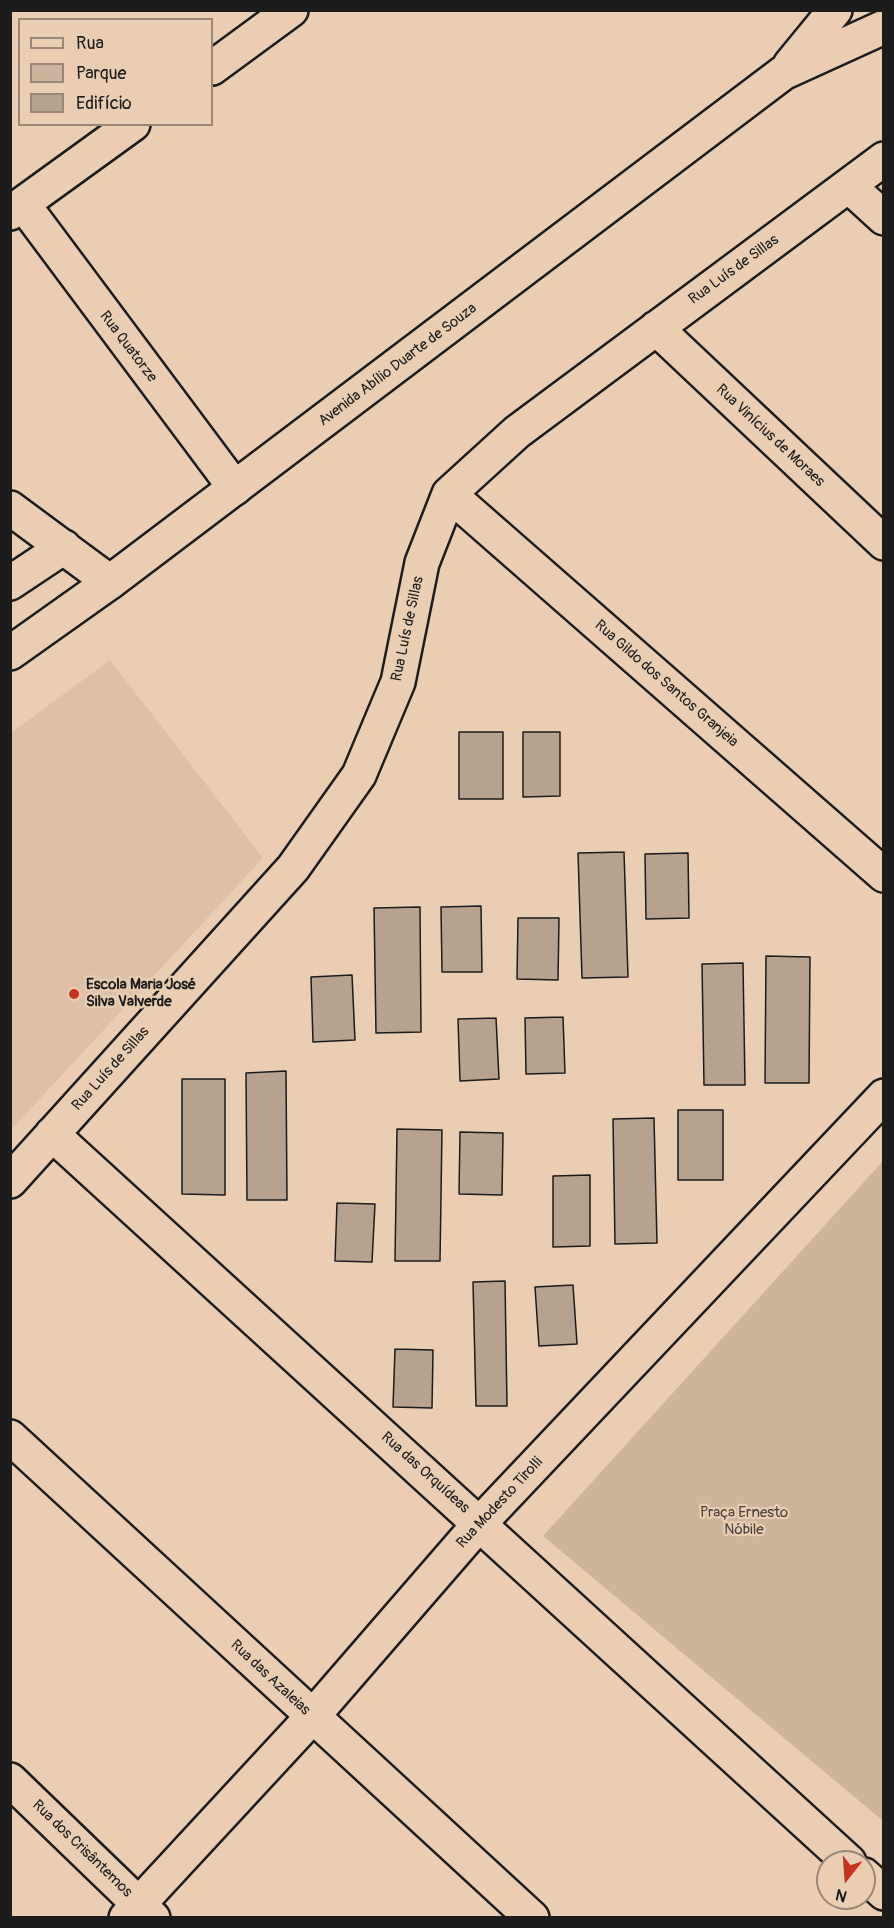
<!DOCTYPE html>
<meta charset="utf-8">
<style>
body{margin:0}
#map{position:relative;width:894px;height:1928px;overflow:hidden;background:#ebceb2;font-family:Pangolin,sans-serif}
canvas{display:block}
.frame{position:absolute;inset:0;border:12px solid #1c1c1c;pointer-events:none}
.legend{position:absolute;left:18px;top:18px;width:195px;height:108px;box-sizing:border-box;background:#ebceb2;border:2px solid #988776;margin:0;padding:8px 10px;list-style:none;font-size:18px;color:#1c1c1c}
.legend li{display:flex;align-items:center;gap:12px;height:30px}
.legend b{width:30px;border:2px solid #988776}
.north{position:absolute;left:816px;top:1850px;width:60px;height:60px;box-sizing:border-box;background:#ebceb2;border:2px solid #988776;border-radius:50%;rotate:197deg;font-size:16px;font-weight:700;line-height:24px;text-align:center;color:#1c1c1c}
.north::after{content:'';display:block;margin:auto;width:21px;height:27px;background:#c8321e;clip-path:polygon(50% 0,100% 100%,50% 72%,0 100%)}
</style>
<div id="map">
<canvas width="894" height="1928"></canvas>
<div class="frame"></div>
<ul class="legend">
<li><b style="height:8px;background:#ebceb2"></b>Rua</li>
<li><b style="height:16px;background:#cdb49d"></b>Parque</li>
<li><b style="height:16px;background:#b8a18d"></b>Edifício</li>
</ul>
<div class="north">N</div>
</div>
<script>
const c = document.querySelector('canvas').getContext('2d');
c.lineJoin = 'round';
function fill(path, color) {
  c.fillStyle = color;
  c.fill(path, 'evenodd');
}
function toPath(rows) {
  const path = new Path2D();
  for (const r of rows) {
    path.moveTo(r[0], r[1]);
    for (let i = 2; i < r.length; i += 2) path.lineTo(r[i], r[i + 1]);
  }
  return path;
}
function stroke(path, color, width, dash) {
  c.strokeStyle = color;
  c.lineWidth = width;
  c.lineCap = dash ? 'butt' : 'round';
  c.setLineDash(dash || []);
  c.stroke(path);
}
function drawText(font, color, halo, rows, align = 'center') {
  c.font = font + ' Pangolin,sans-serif';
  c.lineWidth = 4.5;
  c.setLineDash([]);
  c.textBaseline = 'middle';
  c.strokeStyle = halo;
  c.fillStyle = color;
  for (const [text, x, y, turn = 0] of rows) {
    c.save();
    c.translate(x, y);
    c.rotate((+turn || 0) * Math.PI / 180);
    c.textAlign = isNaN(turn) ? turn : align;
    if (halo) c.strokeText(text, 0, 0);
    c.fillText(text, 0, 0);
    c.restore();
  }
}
fill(toPath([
 [110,660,263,858,11,1130,11,733]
]), '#dcc0a7');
fill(toPath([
 [883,1161,883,1821,543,1536]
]), '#cdb49d');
const building = toPath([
 [459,732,503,732,503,799,459,799,459,732],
 [523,732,560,732,560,796,523,797,523,732],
 [624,852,628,977,582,978,578,853,624,852],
 [688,853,689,918,646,919,645,854,688,853],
 [481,906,482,972,442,972,441,907,481,906],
 [420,907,421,1032,376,1033,374,908,420,907],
 [518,918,559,918,558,980,517,979,518,918],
 [766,956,810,957,809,1083,765,1083,766,956],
 [743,963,745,1085,704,1085,702,964,743,963],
 [352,975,355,1040,313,1042,311,977,352,975],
 [563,1017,565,1073,526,1074,525,1018,563,1017],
 [496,1018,499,1079,460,1081,458,1019,496,1018],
 [286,1071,287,1200,247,1200,246,1073,286,1071],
 [182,1079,225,1079,225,1195,182,1194,182,1079],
 [678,1110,723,1110,723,1180,678,1180,678,1110],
 [654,1118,657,1243,615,1244,613,1119,654,1118],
 [397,1129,442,1130,440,1261,395,1261,397,1129],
 [460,1132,503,1133,502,1195,459,1194,460,1132],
 [590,1175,590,1246,553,1247,553,1176,590,1175],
 [337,1203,375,1204,372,1262,335,1261,337,1203],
 [505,1281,507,1406,476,1406,473,1282,505,1281],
 [573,1285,577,1344,539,1346,535,1287,573,1285],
 [395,1349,433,1350,432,1408,393,1407,395,1349]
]);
fill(building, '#b8a18d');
stroke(building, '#1c1c1c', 1.5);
const minor = toPath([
 [212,68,291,10],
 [849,186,884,218],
 [23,204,235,488],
 [10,213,133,124],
 [656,328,884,543],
 [449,494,884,875],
 [10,508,110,582],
 [10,583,64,547],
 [52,1134,849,1862],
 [10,1181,293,868,359,775,398,682,422,563,449,494,517,432,884,159],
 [10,1437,532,1918],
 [10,1780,153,1918],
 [864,1875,884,1893],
 [126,1918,312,1717,480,1523,884,1096]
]);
const major = toPath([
 [790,65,835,10],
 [10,653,110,582,783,73,884,27]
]);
stroke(minor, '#1c1c1c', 38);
stroke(major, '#1c1c1c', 38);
stroke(minor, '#ebceb2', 33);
stroke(major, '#ebceb2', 33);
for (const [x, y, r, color] of [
 [74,994,6,"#c8321e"]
]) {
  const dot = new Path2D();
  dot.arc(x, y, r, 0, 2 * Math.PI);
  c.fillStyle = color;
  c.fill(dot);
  stroke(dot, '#ebceb2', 2);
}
drawText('15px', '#1c1c1c', '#ebceb2', [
 ["Rua Luís de Sillas",734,270,-36],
 ["Rua Quatorze",128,347,53],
 ["Avenida Abílio Duarte de Souza",398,365,-37],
 ["Rua Vinícius de Moraes",770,436,43],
 ["Rua Luís de Sillas",408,629,-78],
 ["Rua Gildo dos Santos Granjeia",666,684,41],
 ["Rua Luís de Sillas",111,1069,-48],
 ["Rua das Orquídeas",425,1473,42],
 ["Rua Modesto Tirolli",500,1503,-47],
 ["Rua das Azaleias",270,1678,43],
 ["Rua dos Crisântemos",82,1849,44]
]);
drawText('bold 15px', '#1c1c1c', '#ebceb2', [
 ["Escola Maria José",86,985],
 ["Silva Valverde",86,1002]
], 'left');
drawText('15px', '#48423c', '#ebceb2', [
 ["Praça Ernesto",744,1513],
 ["Nóbile",744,1530]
]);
</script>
